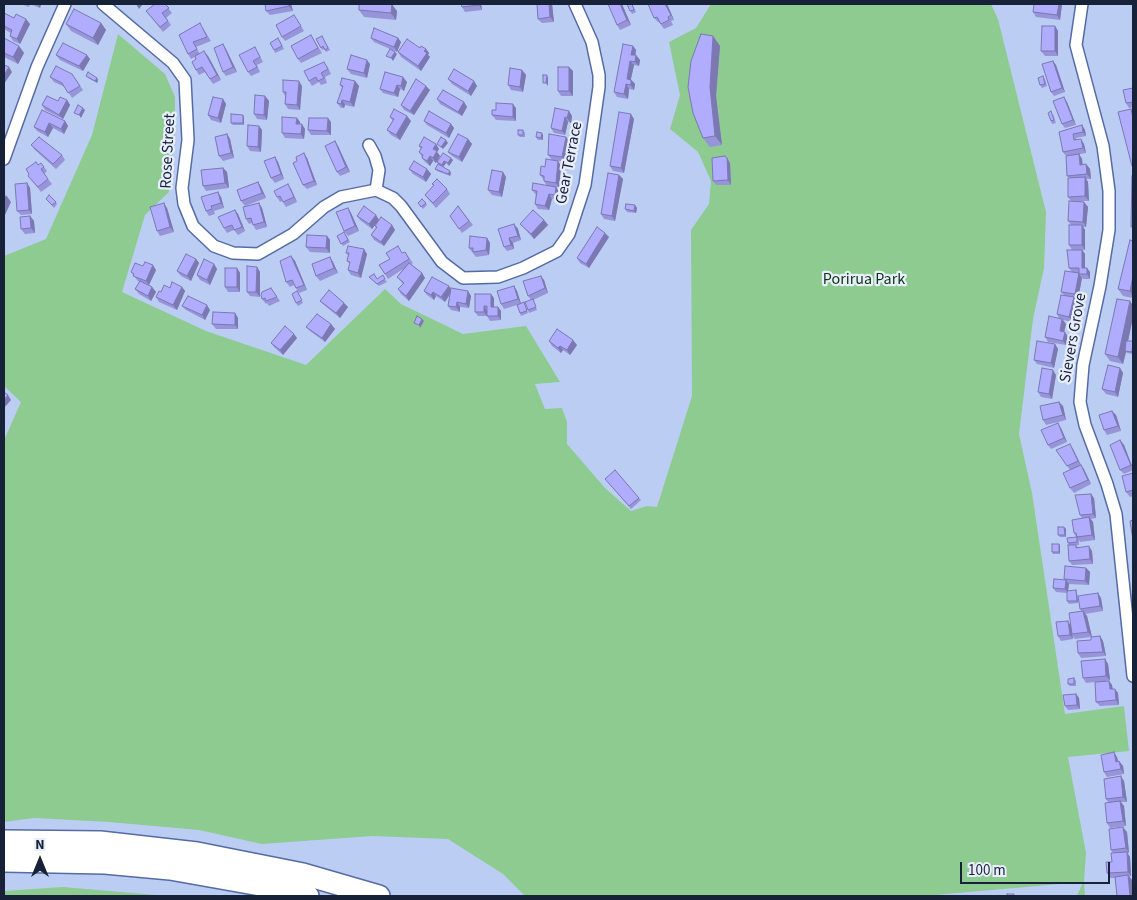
<!DOCTYPE html>
<style>
body{margin:0}
#map{position:relative;width:1137px;height:900px;overflow:hidden;background:#bccdf3;font-family:"Source Sans 3",sans-serif}
canvas{display:block}
.frame{position:absolute;inset:0;border:5px solid #172138;pointer-events:none}
.north{position:absolute;left:15px;top:835px;width:50px;height:50px;-webkit-text-stroke:4px #e8eefb;paint-order:stroke;rotate:0deg;font-size:14px;font-weight:700;line-height:20px;text-align:center;color:#172138}
.north::after{content:'';display:block;margin:auto;width:18px;height:22px;background:#172138;clip-path:polygon(50% 0,100% 100%,50% 72%,0 100%)}
.scale{position:absolute;left:960px;top:862px;width:150px;height:22px;box-sizing:border-box;border:2px solid #172138;border-top:0;padding-left:6px;font-size:15px;line-height:18px;white-space:nowrap;color:#172138;-webkit-text-stroke:4px #e8eefb;paint-order:stroke}
</style>
<div id="map">
<canvas width="1137" height="900"></canvas>
<div class="frame"></div>
<div class="north">N</div>
<div class="scale">100 m</div>
</div>
<script>
const c = document.querySelector('canvas').getContext('2d');
c.lineJoin = 'round';
function fill(path, color) {
  c.fillStyle = color;
  c.fill(path, 'evenodd');
}
function toPath(rows) {
  const path = new Path2D();
  for (const r of rows) {
    path.moveTo(r[0], r[1]);
    for (let i = 2; i < r.length; i += 2) path.lineTo(r[i], r[i + 1]);
  }
  return path;
}
function stroke(path, color, width, dash) {
  c.strokeStyle = color;
  c.lineWidth = width;
  c.lineCap = dash ? 'butt' : 'round';
  c.setLineDash(dash || []);
  c.stroke(path);
}
function drawText(font, color, halo, rows, align = 'center') {
  c.font = font + ' "Source Sans 3",sans-serif';
  c.lineWidth = 4.5;
  c.setLineDash([]);
  c.textBaseline = 'middle';
  c.strokeStyle = halo;
  c.fillStyle = color;
  for (const [text, x, y, turn = 0] of rows) {
    c.save();
    c.translate(x, y);
    c.rotate((+turn || 0) * Math.PI / 180);
    c.textAlign = isNaN(turn) ? turn : align;
    if (halo) c.strokeText(text, 0, 0);
    c.fillText(text, 0, 0);
    c.restore();
  }
}
fill(toPath([
 [711,4,991,4,998,19,1046,212,1044,268,1033,319,1019,434,1032,493,1065,714,1124,706,1129,751,1068,757,1086,853,1084,882,1085,896,1077,896,1083,882,923,896,525,896,503,874,448,839,372,836,262,844,199,830,109,822,34,818,4,822,4,451,5,438,21,402,4,386,4,256,46,239,92,135,118,34,165,74,175,97,175,137,169,192,145,215,122,292,206,331,306,365,385,289,401,304,463,334,526,326,560,382,535,384,545,409,562,408,567,422,567,444,605,488,631,511,647,506,657,507,692,396,691,230,709,204,711,181,698,152,670,129,680,95,669,42,696,28],
 [63,887,167,896,4,896,4,891]
]), '#8dcb91');
const minor = toPath([
 [103,4,173,63,185,80,188,140,182,188,184,204,193,226,214,246,233,253,258,254,293,234,324,207,341,197,376,190,379,170,375,156,369,145],
 [1082,4,1076,45,1103,146,1109,191,1109,230,1100,286,1083,365,1080,402,1085,425,1107,484,1116,514,1133,676],
 [4,159,37,67,65,4],
 [376,190,393,198,401,206,442,262,463,278,498,277,523,268,557,251,569,234,585,185,599,87,599,75,592,42,575,4]
]);
const motorway = toPath([
 [4,841,100,842,197,853,303,874,379,896],
 [4,861,105,863,170,869,260,885,308,896]
]);
stroke(minor, '#546ba4', 14);
stroke(motorway, '#546ba4', 24);
stroke(minor, '#fff', 11);
stroke(motorway, '#fff', 21);
fill(toPath([
 [21,4,41,4,40,8,30,4,29,7],
 [165,4,172,13,166,18,171,25,163,32,146,11],
 [291,4,293,11,270,15,266,11],
 [481,4,482,10,465,12,462,7],
 [552,4,554,22,542,23,538,19],
 [622,4,631,25,620,30,617,25],
 [627,4,632,4,636,12,632,14],
 [667,4,674,20,671,21,673,25,664,29,659,22,658,22,654,18],
 [1062,4,1060,20,1036,17,1033,12],
 [393,6,397,11,396,20,364,17,359,10],
 [4,13,14,18,30,24,20,44,13,41,10,36,11,33,4,29],
 [297,19,304,31,285,41,282,37],
 [101,23,106,30,98,45,71,31,66,24],
 [1055,26,1058,31,1058,56,1045,56,1041,51],
 [203,28,211,41,196,47,200,54,208,56,221,80,213,84,205,72,199,75,196,70,196,59,195,57,191,59,188,54,179,35],
 [311,35,322,53,301,63,298,59],
 [322,36,330,50,326,52,324,49,322,50,316,39],
 [713,36,720,46,716,96,722,145,710,147,703,138],
 [4,38,19,46,24,53,18,64,4,57],
 [371,38,398,38,401,42,397,52,374,42],
 [280,41,284,49,275,53,274,50],
 [223,44,226,49,237,72,226,76,223,72],
 [633,46,636,50,635,55,640,60,639,66,634,65,631,79,635,84,634,90,629,89,628,99,617,97,614,92],
 [426,49,429,53,428,55,430,57,421,71,401,57,398,52],
 [258,52,263,62,257,65,260,72,251,76,248,72],
 [56,55,90,59,83,71,60,60],
 [370,64,367,78,351,74,347,69],
 [1056,65,1065,92,1054,96,1051,92],
 [327,66,331,74,325,77,327,83,321,85,319,82,312,86,309,81],
 [522,70,526,75,523,92,511,90,508,85],
 [573,71,573,96,561,96,558,91],
 [72,74,83,90,72,98,65,87,54,82,50,77],
 [86,76,97,78,98,80,97,83,88,78],
 [1043,76,1045,79,1047,86,1042,88,1040,85],
 [448,79,474,81,477,86,471,96,452,84],
 [355,81,359,86,354,107,345,105,344,108,341,108,337,103,342,88,340,85],
 [407,82,404,91,400,89,398,97,383,93,380,89],
 [302,86,300,110,288,109,285,104,285,96,283,92],
 [1133,88,1133,107,1129,108,1126,103],
 [430,90,414,115,404,110,401,105],
 [265,96,269,101,267,120,257,119,254,114],
 [223,99,226,104,221,123,211,120,208,115],
 [437,99,464,102,467,107,462,116,440,104],
 [67,100,70,105,63,119,45,110,42,105,58,101],
 [1067,102,1076,125,1065,128,1062,124],
 [516,108,516,121,496,120,492,115],
 [569,111,572,116,571,123,568,122,565,135,554,133,551,128],
 [1053,114,1056,123,1052,124,1051,121],
 [243,115,244,118,244,125,233,125,231,123],
 [390,117,411,121,400,140,391,135,387,130,393,121],
 [297,118,300,122,300,124,305,129,304,139,285,138,282,133],
 [634,119,624,173,613,171,610,166],
 [65,121,68,126,64,134,53,128,48,137,37,131,34,127],
 [424,121,451,124,454,128,449,138,427,125],
 [331,122,331,135,311,135,308,130],
 [1082,125,1085,130,1086,136,1076,138,1077,140,1084,144,1086,153,1075,155,1079,154,1082,159,1083,165,1086,164,1090,169,1091,179,1086,179,1088,182,1089,201,1078,201,1084,202,1088,207,1086,227,1083,227,1085,230,1085,250,1082,250,1085,254,1085,268,1090,272,1090,279,1083,279,1079,273,1077,273,1082,278,1078,299,1074,298,1077,302,1073,322,1063,320,1066,324,1064,332,1068,337,1066,345,1048,342,1045,337,1059,318,1057,314,1064,295,1061,292,1072,272,1069,268,1072,250,1069,245,1071,225,1068,221,1071,201,1068,197,1069,178,1067,176,1066,156,1063,152,1059,132],
 [259,126,262,130,261,152,250,151,247,146],
 [523,130,525,133,525,137,520,137,518,135],
 [227,134,230,139,234,158,223,161,219,156],
 [543,135,543,140,538,140,536,137],
 [566,137,569,141,566,162,558,161,561,166,559,187,556,187,559,192,558,200,552,199,549,210,538,209,535,204,536,195,532,190,547,186,544,181,544,180,540,175,545,167,552,160,548,155],
 [468,139,472,144,462,162,452,156,448,152],
 [335,141,338,146,350,172,340,176,337,172],
 [436,144,439,149,437,152,440,156,436,163,433,161,430,166,425,162,422,158,422,157,419,152,421,149,419,146],
 [31,145,62,155,65,160,56,169,35,150],
 [275,157,278,162,284,179,275,183,271,178],
 [307,158,317,185,307,189,303,185],
 [727,158,730,163,731,185,716,185,713,181],
 [453,160,449,166,446,163,443,167,451,173,450,176,437,171,435,169,439,164,437,162],
 [41,163,47,171,44,174,52,184,41,192,28,176],
 [223,168,227,172,229,188,206,191,203,186],
 [409,169,427,169,431,174,426,182,413,174],
 [619,175,623,179,615,221,604,219,601,214],
 [506,177,502,197,492,195,488,190],
 [258,182,261,187,266,198,245,206,241,201],
 [27,183,30,188,32,214,21,215,17,211],
 [291,189,297,202,286,207,282,201,280,202,277,197],
 [447,189,450,194,436,208,428,199,425,195],
 [221,197,224,208,214,211,215,214,209,216,206,211],
 [46,199,56,202,57,204,54,208],
 [259,203,262,208,267,227,256,230,252,223,249,224,246,219],
 [418,203,426,203,427,205,423,209],
 [635,205,637,208,636,213,627,212,625,209],
 [458,206,473,225,462,233,450,216],
 [167,208,174,232,160,236,157,231],
 [348,208,351,213,359,231,348,236,344,231],
 [235,210,238,214,245,231,238,235,234,230,227,233,224,228],
 [376,215,379,220,372,229,360,220,357,216],
 [30,216,34,221,35,233,25,234,21,229],
 [544,220,548,225,534,239,524,228,520,224],
 [514,224,518,229,521,240,513,243,514,249,507,251,504,247],
 [392,225,395,230,384,246,374,240,371,235,376,228,375,226],
 [346,235,350,242,343,246,337,236],
 [327,236,330,240,330,253,310,252,306,247],
 [609,237,589,268,580,263,577,258],
 [487,238,490,243,489,255,476,257,469,248],
 [1133,241,1133,298,1123,296,1118,289],
 [405,252,413,263,411,264,422,273,425,278,409,301,401,294,398,289,403,284,397,277,403,269,388,279,379,265],
 [346,253,367,254,361,278,351,275,348,270,350,264,347,261,348,255],
 [291,256,295,261,307,290,299,293,294,285,290,287,286,282],
 [330,257,333,262,338,273,320,281,316,276],
 [196,259,199,263,191,281,181,276,177,271],
 [214,264,217,269,210,285,200,280,197,275],
 [143,266,156,270,149,285,152,287,156,292,151,301,139,294,135,289,139,282,137,280,131,272],
 [257,267,260,272,260,297,250,296,247,292],
 [237,268,240,273,240,292,228,292,225,287],
 [369,277,377,279,384,278,387,282,379,286],
 [544,280,548,293,533,300,537,310,529,313,528,310,531,300,528,296],
 [449,286,450,289,468,291,471,296,469,308,460,307,460,312,451,310,448,306,450,294,445,302,436,296,434,300,427,295,424,291],
 [514,286,517,291,521,303,524,302,525,305,528,313,521,316,517,305,504,309,501,304],
 [182,287,185,291,177,310,159,302,156,297,161,292,170,288],
 [271,288,280,301,269,306,267,303,266,304,262,299],
 [297,291,303,303,298,306,296,303],
 [494,298,494,307,498,307,501,311,501,320,490,321,487,316,478,316,475,312],
 [320,301,348,307,340,318,324,305],
 [1130,301,1133,306,1133,317,1128,341,1133,341,1133,354,1127,353,1126,352,1123,364,1110,361,1105,354],
 [182,306,210,310,205,320,186,310],
 [235,313,238,318,238,329,216,329,212,324],
 [331,324,335,329,325,342,310,331,306,327],
 [297,338,283,355,274,347,271,343],
 [549,341,577,345,570,355,563,350,561,353,552,346],
 [1055,344,1058,349,1054,368,1037,364,1034,360],
 [1120,368,1123,373,1118,397,1106,394,1102,389],
 [1056,375,1052,399,1041,397,1038,392],
 [1063,406,1066,420,1046,425,1043,420],
 [1116,415,1121,431,1107,435,1104,430],
 [1061,428,1067,442,1051,449,1048,445],
 [1120,440,1124,445,1133,468,1133,470,1124,474,1120,470],
 [1073,449,1091,484,1074,493,1070,488,1070,470,1056,450],
 [1133,473,1133,496,1130,497,1126,492],
 [607,481,639,498,641,500,631,509],
 [1094,498,1096,518,1091,519,1093,522,1095,540,1080,542,1079,540,1079,545,1076,545,1078,547,1092,551,1093,564,1072,565,1069,561,1069,545,1068,543,1076,537,1074,533,1082,518,1080,515],
 [1064,527,1066,529,1066,537,1060,537,1058,535],
 [1059,544,1060,546,1060,554,1053,554,1052,552],
 [1086,568,1090,572,1089,585,1068,584,1068,591,1077,593,1078,603,1069,604,1067,601,1067,593,1056,592,1053,588,1065,580,1064,579],
 [1098,593,1101,598,1103,611,1085,614,1087,616,1092,637,1100,636,1103,641,1106,656,1081,658,1078,653,1091,640,1091,637,1075,639,1072,636,1073,639,1061,641,1058,636,1082,612,1080,609],
 [1105,659,1108,664,1110,680,1105,681,1109,681,1112,685,1113,689,1118,693,1119,705,1100,706,1096,702,1095,682,1086,683,1083,678],
 [1074,678,1076,681,1076,686,1070,686,1068,684],
 [1076,694,1079,698,1080,709,1068,710,1065,706],
 [1117,757,1118,761,1119,761,1123,766,1124,774,1107,777,1104,772],
 [1124,781,1127,802,1121,802,1124,806,1126,826,1110,828,1107,823,1108,802,1106,799],
 [1127,832,1129,853,1127,853,1130,857,1131,876,1129,877,1132,880,1133,896,1117,896,1115,878,1110,878,1107,873,1112,862,1113,853,1111,850]
]), '#9794da');
fill(toPath([
 [37,4,41,4,40,8],
 [136,4,143,4,139,9],
 [289,4,291,4,293,11,289,6],
 [387,4,393,4,393,6,397,11,396,20,391,13],
 [479,4,481,4,482,10,479,5],
 [549,4,552,4,554,22,550,17],
 [620,4,622,4,631,25,627,20],
 [665,4,667,4,674,20,671,15],
 [1059,4,1062,4,1060,20,1057,15],
 [26,19,30,24,20,44,17,39],
 [101,23,106,30,98,45,93,38],
 [1055,26,1058,31,1058,56,1055,51],
 [713,36,720,46,716,96,722,145,715,136,710,87],
 [398,38,401,42,397,52,394,47],
 [223,44,226,49,237,72,233,67],
 [19,46,24,53,18,64,13,57],
 [633,46,636,50,635,59,631,55],
 [426,49,429,53,428,55,430,57,421,71,418,66],
 [204,51,208,56,221,80,217,75],
 [395,52,397,54,393,61,391,58],
 [87,55,90,59,83,71,79,66],
 [636,55,640,60,639,66,635,62],
 [367,60,370,64,367,78,364,73],
 [630,61,634,65,630,83,627,79],
 [1053,61,1056,65,1065,92,1062,88],
 [9,67,12,72,4,84,4,75],
 [569,67,573,71,573,96,569,91],
 [522,70,526,75,523,92,520,87],
 [547,75,548,78,548,86,546,83],
 [403,77,407,82,404,91,401,86],
 [97,78,98,80,97,83,95,81],
 [631,80,635,84,634,90,631,85],
 [299,81,302,86,300,110,297,105],
 [355,81,359,86,354,107,350,102],
 [474,81,477,86,471,96,468,91],
 [626,84,629,89,628,99,624,94],
 [397,85,400,89,398,97,394,93],
 [426,86,430,90,414,115,410,111],
 [265,96,269,101,267,120,264,115],
 [1064,97,1067,102,1076,125,1073,120],
 [223,99,226,104,221,123,218,118],
 [67,100,70,105,63,119,59,115],
 [342,100,345,105,344,108,341,104],
 [464,102,467,107,462,116,458,112],
 [513,104,516,108,516,121,513,117],
 [83,108,85,110,81,118,79,115],
 [569,111,572,116,571,123,567,118],
 [631,114,634,119,624,173,621,168],
 [243,115,244,118,244,125,243,123],
 [407,116,411,121,400,140,396,135],
 [565,117,568,122,565,135,562,131],
 [297,118,300,122,299,129,296,124],
 [328,118,331,122,331,135,327,131],
 [65,121,68,126,64,134,61,129],
 [49,123,53,128,48,137,45,132],
 [302,124,305,129,304,139,301,134],
 [451,124,454,128,449,138,446,133],
 [1082,125,1085,130,1086,136,1083,132],
 [259,126,262,130,261,152,258,147],
 [542,133,543,135,543,140,541,138],
 [227,134,230,139,234,158,231,153],
 [566,137,569,141,566,162,562,157],
 [468,139,472,144,462,162,459,157],
 [1081,139,1084,144,1086,153,1083,148],
 [446,140,448,143,443,149,441,147],
 [335,141,338,146,350,172,346,167],
 [436,144,439,149,437,152,440,156,436,163,433,158,433,149],
 [304,153,307,158,317,185,314,181],
 [1079,154,1082,159,1083,170,1080,165],
 [430,156,433,161,430,166,427,161],
 [275,157,278,162,284,179,281,174],
 [451,158,453,160,449,166,448,163],
 [727,158,730,163,731,185,728,180],
 [444,161,446,163,443,167,442,165],
 [558,161,561,166,559,187,556,183],
 [1086,164,1090,169,1091,179,1087,174],
 [223,168,227,172,229,188,225,183],
 [427,169,431,174,426,182,423,177],
 [450,171,451,173,450,176,448,174],
 [503,172,506,177,502,197,499,192],
 [619,175,623,179,615,221,612,216],
 [1085,177,1088,182,1089,201,1085,196],
 [258,182,261,187,266,198,262,193],
 [27,183,30,188,32,214,29,210],
 [288,184,291,189,297,202,294,197],
 [556,187,559,192,558,200,555,195],
 [218,192,221,197,224,208,221,203],
 [549,194,552,199,549,210,545,206],
 [6,195,11,202,5,215,4,213,4,199],
 [1084,202,1088,207,1086,227,1083,222],
 [164,203,167,208,174,232,170,227],
 [259,203,262,208,267,227,264,222],
 [635,205,637,208,636,213,634,211],
 [348,208,351,213,359,231,355,226],
 [235,210,238,214,245,231,242,227],
 [376,215,379,220,372,229,369,224],
 [30,216,34,221,35,233,31,228],
 [544,220,548,225,534,239,531,234],
 [514,224,518,229,521,240,518,236],
 [392,225,395,230,384,246,381,242],
 [1082,225,1085,230,1085,250,1082,245],
 [605,233,609,237,589,268,586,264],
 [327,236,330,240,330,253,326,248],
 [487,238,490,243,489,255,486,250],
 [509,238,513,243,514,249,511,245],
 [364,249,367,254,361,278,358,273],
 [1082,250,1085,254,1085,272,1082,268],
 [291,256,295,261,307,290,304,285],
 [330,257,333,262,338,273,334,268],
 [196,259,199,263,191,281,187,276],
 [214,264,217,269,210,285,207,280],
 [153,265,156,270,149,285,146,281],
 [257,267,260,272,260,297,256,292],
 [237,268,240,273,240,292,237,287],
 [1087,268,1090,272,1090,279,1087,274],
 [422,273,425,278,409,301,406,296],
 [1079,273,1082,278,1078,299,1075,294],
 [541,276,544,280,548,293,545,288],
 [1133,276,1133,297,1130,291],
 [449,286,452,291,445,302,441,297],
 [514,286,517,291,521,304,518,299],
 [152,287,156,292,151,301,148,296],
 [182,287,185,291,177,310,173,305],
 [468,291,471,296,469,308,466,304],
 [433,292,436,296,434,300,431,295],
 [491,294,494,298,494,311,491,307],
 [1074,297,1077,302,1073,322,1069,317],
 [1130,301,1133,306,1133,317,1126,351,1125,351,1126,352,1123,364,1118,357],
 [457,302,460,307,460,312,456,307],
 [344,303,348,307,340,318,336,313],
 [207,305,210,310,205,320,202,315],
 [484,306,487,311,487,316,484,312],
 [498,307,501,311,501,320,498,316],
 [235,313,238,318,238,329,235,325],
 [422,319,424,321,420,328,419,325],
 [1062,319,1066,324,1063,336,1060,331],
 [331,324,335,329,325,342,322,338],
 [1065,332,1068,337,1066,345,1063,341],
 [294,334,297,338,283,355,280,350],
 [573,340,577,345,570,355,567,350],
 [1055,344,1058,349,1054,368,1051,363],
 [560,346,563,350,561,353,558,348],
 [1120,368,1123,373,1118,397,1115,392],
 [1053,370,1056,375,1052,399,1049,394],
 [8,395,11,400,4,408,4,400],
 [1059,402,1063,406,1066,420,1063,415],
 [1112,411,1116,415,1121,431,1118,426],
 [1058,423,1061,428,1067,442,1064,438],
 [1120,440,1124,445,1133,469,1131,465],
 [1070,444,1073,449,1081,466,1078,461],
 [1081,465,1084,469,1091,484,1088,480],
 [1091,494,1094,498,1096,518,1093,514],
 [1089,517,1093,522,1095,540,1092,535],
 [1064,527,1066,529,1066,537,1065,535],
 [1059,544,1060,546,1060,554,1059,552],
 [1089,546,1092,551,1093,564,1090,559],
 [1086,568,1090,572,1089,585,1085,581],
 [1066,580,1069,584,1068,593,1065,589],
 [1076,590,1077,593,1078,603,1077,601],
 [1098,593,1101,598,1103,611,1100,606],
 [1083,611,1087,616,1092,637,1088,632],
 [1068,621,1071,626,1072,634,1073,639,1070,635],
 [1100,636,1103,641,1106,656,1103,652],
 [1105,659,1108,664,1110,680,1106,676],
 [1109,681,1112,685,1113,694,1110,689],
 [1115,689,1118,693,1119,705,1116,700],
 [1076,694,1079,698,1080,709,1077,705],
 [1114,752,1117,757,1119,766,1116,762],
 [1119,761,1123,766,1124,774,1121,769],
 [1121,776,1124,781,1127,802,1123,797],
 [1120,801,1124,806,1126,826,1123,821],
 [1123,827,1127,832,1129,853,1126,848],
 [1127,852,1130,857,1131,876,1128,872],
 [1128,875,1132,880,1133,896,1130,896]
]), '#7b78b2');
const building = toPath([
 [155,4,165,4,169,8,162,13,168,21,160,27,146,11,155,4],
 [265,4,289,4,289,6,266,11,265,4],
 [359,4,392,4,391,13,359,10,359,4],
 [461,4,479,4,479,5,462,7,461,4],
 [537,4,549,4,550,17,538,19,537,4],
 [608,4,620,4,627,20,617,25,608,4],
 [627,4,632,4,634,10,630,11,627,4],
 [648,4,665,4,671,15,668,17,669,20,661,24,657,17,654,18,648,4],
 [1034,4,1059,4,1057,15,1033,12,1034,4],
 [74,9,101,23,93,38,66,24,74,9],
 [4,13,14,18,16,14,26,19,17,39,10,36,12,30,4,26,4,13],
 [294,15,301,26,282,37,276,25,294,15],
 [200,23,207,37,193,42,197,49,188,54,179,35,200,23],
 [1042,26,1055,26,1055,51,1041,51,1042,26],
 [374,28,398,38,394,47,371,38,374,28],
 [701,34,713,36,710,87,715,136,703,138,693,113,688,87,691,61,701,34],
 [311,35,318,48,298,59,291,46,311,35],
 [322,36,328,48,325,50,323,46,321,48,316,39,322,36],
 [4,38,19,46,13,57,4,53,4,38],
 [278,38,282,46,274,50,270,43,278,38],
 [407,39,420,48,421,46,426,49,424,51,427,53,418,66,398,52,407,39],
 [63,43,87,55,79,66,56,55,63,43],
 [223,44,233,67,223,72,214,48,223,44],
 [623,44,633,46,631,55,636,55,635,62,630,61,627,79,631,80,631,85,626,84,624,94,614,92,623,44],
 [255,47,260,57,253,61,257,67,248,72,239,55,255,47],
 [390,49,395,52,391,58,386,56,390,49],
 [204,51,217,75,210,79,202,67,196,70,192,62,196,59,195,56,204,51],
 [351,55,367,60,364,73,347,69,351,55],
 [1053,61,1062,88,1051,92,1042,64,1053,61],
 [324,62,328,69,321,73,324,78,318,81,316,77,309,81,304,71,324,62],
 [4,65,9,67,4,75,4,65],
 [56,66,72,74,80,86,68,93,62,83,50,77,56,66],
 [558,67,569,67,569,91,558,91,558,67],
 [510,68,522,70,520,87,508,85,510,68],
 [454,69,474,81,468,91,448,79,454,69],
 [88,72,97,78,95,81,86,76,88,72],
 [385,72,403,77,401,86,397,85,394,93,380,89,385,72],
 [543,75,547,75,546,83,543,83,543,75],
 [1043,76,1045,84,1040,85,1038,78,1043,76],
 [342,78,355,81,350,102,342,100,341,104,337,103,343,86,340,85,342,78],
 [416,79,426,86,410,111,401,105,416,79],
 [283,80,299,81,297,105,285,104,286,92,283,92,283,80],
 [1133,88,1133,102,1126,103,1123,90,1133,88],
 [443,90,464,102,458,112,437,99,443,90],
 [255,95,265,96,264,115,254,114,255,95],
 [47,96,58,101,60,97,67,100,59,115,42,105,47,96],
 [213,97,223,99,218,118,208,115,213,97],
 [1064,97,1073,120,1062,124,1053,101,1064,97],
 [496,103,513,104,513,117,492,115,492,110,496,110,496,103],
 [78,105,83,108,79,115,74,113,78,105],
 [555,108,569,111,567,118,565,117,562,131,551,128,555,108],
 [394,109,407,116,396,135,387,130,394,119,390,117,394,109],
 [1131,109,1133,118,1133,166,1132,166,1118,112,1131,109],
 [42,110,65,121,61,129,49,123,45,132,34,127,42,110],
 [429,111,451,124,446,133,424,121,429,111],
 [1051,111,1054,120,1051,121,1048,113,1051,111],
 [619,112,631,114,621,168,610,166,619,112],
 [231,114,243,115,243,123,231,123,231,114],
 [282,117,297,118,296,124,302,124,301,134,282,133,282,117],
 [309,118,328,118,327,131,308,130,309,118],
 [248,125,259,126,258,147,247,146,248,125],
 [1082,125,1083,132,1073,134,1074,140,1081,139,1083,148,1063,152,1059,132,1082,125],
 [518,130,523,130,523,135,518,135,518,130],
 [537,132,542,133,541,138,536,137,537,132],
 [227,134,231,153,219,156,215,137,227,134],
 [458,134,468,139,459,157,448,152,458,134],
 [549,134,566,137,562,157,548,155,549,134],
 [39,137,62,155,53,164,31,145,39,137],
 [424,137,436,144,433,149,437,151,433,158,430,156,427,161,422,158,423,155,419,152,422,147,419,146,424,137],
 [441,137,446,140,441,147,437,144,441,137],
 [335,141,346,167,337,172,325,146,335,141],
 [304,153,314,181,303,185,293,163,297,161,296,157,304,153],
 [443,153,451,158,448,163,444,161,442,165,437,162,443,153],
 [1079,154,1080,165,1086,164,1087,174,1067,176,1066,156,1079,154],
 [725,156,727,158,728,180,713,181,712,158,725,156],
 [275,157,281,174,271,178,264,161,275,157],
 [546,159,558,161,556,183,544,181,544,176,540,175,541,166,545,167,546,159],
 [414,161,427,169,423,177,409,169,414,161],
 [36,162,38,165,41,163,44,167,41,169,48,179,38,187,28,176,29,174,26,169,36,162],
 [438,164,450,171,448,174,435,169,438,164],
 [223,168,225,183,203,186,201,170,223,168],
 [492,170,503,172,499,192,488,190,492,170],
 [608,173,619,175,612,216,601,214,608,173],
 [1132,176,1133,176,1133,227,1131,227,1132,176],
 [1085,177,1085,196,1068,197,1068,178,1085,177],
 [437,179,447,189,433,203,425,195,434,185,432,184,437,179],
 [258,182,262,193,241,201,237,190,258,182],
 [27,183,29,210,17,211,15,184,27,183],
 [533,183,556,187,555,195,549,194,545,206,535,204,537,191,532,190,533,183],
 [288,184,294,197,283,202,280,196,277,197,274,191,288,184],
 [218,192,221,203,211,206,212,209,206,211,201,197,218,192],
 [49,195,56,202,52,205,46,199,49,195],
 [422,199,426,203,421,207,418,203,422,199],
 [1069,201,1084,202,1083,222,1068,221,1069,201],
 [164,203,170,227,157,231,150,207,164,203],
 [259,203,264,222,253,225,251,218,246,219,243,207,259,203],
 [626,204,635,205,634,211,625,209,626,204],
 [364,206,376,215,369,224,357,216,364,206],
 [458,206,469,221,459,229,450,216,458,206],
 [348,208,355,226,344,231,336,212,348,208],
 [235,210,242,227,234,230,232,225,224,228,218,217,235,210],
 [533,210,544,220,531,234,520,224,533,210],
 [30,216,31,228,21,229,20,217,30,216],
 [381,217,392,225,381,242,371,235,377,227,375,226,381,217],
 [514,224,518,236,509,238,511,245,504,247,498,229,514,224],
 [1069,225,1082,225,1082,245,1069,245,1069,225],
 [597,227,605,233,586,264,577,258,597,227],
 [344,232,348,240,341,244,337,236,344,232],
 [307,235,327,236,326,248,306,247,307,235],
 [470,236,487,238,486,250,473,252,473,248,469,248,470,236],
 [1130,240,1133,241,1133,276,1130,291,1118,289,1130,240],
 [348,246,364,249,358,273,348,270,350,262,347,261,349,253,346,253,348,246],
 [398,246,402,253,405,252,409,259,385,274,379,265,390,259,386,253,398,246],
 [1067,250,1082,250,1082,268,1087,268,1087,274,1079,274,1079,268,1069,268,1067,250],
 [186,254,196,259,187,276,177,271,186,254],
 [291,256,304,285,296,288,292,280,286,282,280,261,291,256],
 [330,257,334,268,316,276,312,264,330,257],
 [204,259,214,264,207,280,197,275,204,259],
 [145,262,153,265,146,281,133,276,134,274,131,272,135,263,143,266,145,262],
 [409,263,422,273,406,296,398,289,404,283,397,277,409,263],
 [247,266,257,267,256,292,247,292,247,266],
 [225,268,237,268,237,287,225,287,225,268],
 [1065,271,1079,273,1075,294,1061,292,1065,271],
 [374,274,377,279,383,275,385,279,377,284,369,277,374,274],
 [541,276,545,288,528,296,523,281,541,276],
 [432,277,449,286,441,297,433,292,431,295,424,291,432,277],
 [140,281,152,287,148,296,135,289,140,281],
 [172,282,182,287,173,305,156,297,159,291,161,292,164,285,170,288,172,282],
 [514,286,518,299,501,304,497,291,514,286],
 [271,288,277,297,266,301,265,298,262,299,261,295,262,292,271,288],
 [451,288,468,291,466,304,457,302,456,307,448,306,451,288],
 [329,290,344,303,336,313,320,301,329,290],
 [297,291,302,300,296,303,292,294,297,291],
 [475,294,491,294,491,307,498,307,498,316,487,316,487,306,484,306,484,312,475,312,475,294],
 [1061,295,1074,297,1069,317,1057,314,1061,295],
 [188,296,207,305,202,315,182,306,188,296],
 [533,299,536,307,528,310,525,302,533,299],
 [1117,299,1130,301,1118,357,1105,354,1117,299],
 [524,302,527,311,520,313,517,305,524,302],
 [213,312,235,313,235,325,212,324,213,312],
 [317,314,331,324,322,338,306,327,317,314],
 [417,316,422,319,419,325,414,323,417,316],
 [1049,316,1062,319,1060,331,1065,332,1063,341,1045,337,1049,316],
 [285,326,294,334,280,350,271,343,285,326],
 [557,329,573,340,567,350,560,346,558,348,549,341,557,329],
 [1037,341,1055,344,1051,363,1034,360,1037,341],
 [1126,341,1133,341,1132,352,1125,351,1126,341],
 [1108,365,1120,368,1115,392,1102,389,1108,365],
 [1042,368,1053,370,1049,394,1038,392,1042,368],
 [4,392,8,395,4,400,4,392],
 [1059,402,1063,415,1043,420,1040,406,1059,402],
 [1112,411,1118,426,1104,430,1099,415,1112,411],
 [1058,423,1064,438,1048,445,1041,430,1058,423],
 [1120,440,1131,465,1120,470,1110,445,1120,440],
 [1070,444,1078,461,1067,466,1056,450,1070,444],
 [1081,465,1088,480,1070,488,1063,473,1081,465],
 [615,470,639,498,629,506,605,479,615,470],
 [1133,473,1133,490,1126,492,1122,476,1133,473],
 [1091,494,1093,514,1080,515,1075,495,1091,494],
 [1089,517,1092,535,1077,537,1076,533,1074,533,1072,520,1089,517],
 [1133,520,1133,540,1130,521,1133,520],
 [1058,527,1064,527,1065,535,1058,535,1058,527],
 [1077,537,1077,542,1068,543,1067,538,1077,537],
 [1052,544,1059,544,1059,552,1052,552,1052,544],
 [1068,545,1076,545,1076,548,1089,546,1090,559,1069,561,1068,545],
 [1065,566,1086,568,1085,581,1064,579,1065,566],
 [1054,579,1066,580,1065,589,1053,588,1054,579],
 [1076,590,1077,601,1067,601,1067,591,1076,590],
 [1098,593,1100,606,1080,609,1078,596,1098,593],
 [1083,611,1088,632,1072,634,1069,613,1083,611],
 [1068,621,1070,635,1058,636,1056,622,1068,621],
 [1100,636,1103,652,1078,653,1077,641,1091,640,1091,637,1100,636],
 [1105,659,1106,676,1083,678,1081,661,1105,659],
 [1074,678,1074,684,1068,684,1068,679,1074,678],
 [1109,681,1110,689,1115,689,1116,700,1096,702,1095,682,1109,681],
 [1076,694,1077,705,1065,706,1063,695,1076,694],
 [1114,752,1116,762,1119,761,1121,769,1104,772,1101,755,1114,752],
 [1121,776,1123,797,1106,799,1104,779,1121,776],
 [1120,801,1123,821,1107,823,1105,803,1120,801],
 [1123,827,1126,848,1111,850,1109,829,1123,827],
 [1127,852,1128,872,1107,873,1106,862,1112,862,1111,853,1127,852],
 [1128,875,1130,896,1117,896,1115,877,1128,875],
 [1007,894,1014,894,1014,896,1007,896,1007,894]
]);
fill(building, '#b0acfe');
stroke(building, '#7b78b2', 1);
drawText('16px', '#172138', '#e8eefb', [
 ["Rose Street",169,151,-87],
 ["Gear Terrace",570,163,-79],
 ["Sievers Grove",1074,338,-80]
]);
drawText('16px', '#0c3212', '#e8eefb', [
 ["Porirua Park",864,280]
]);
</script>
